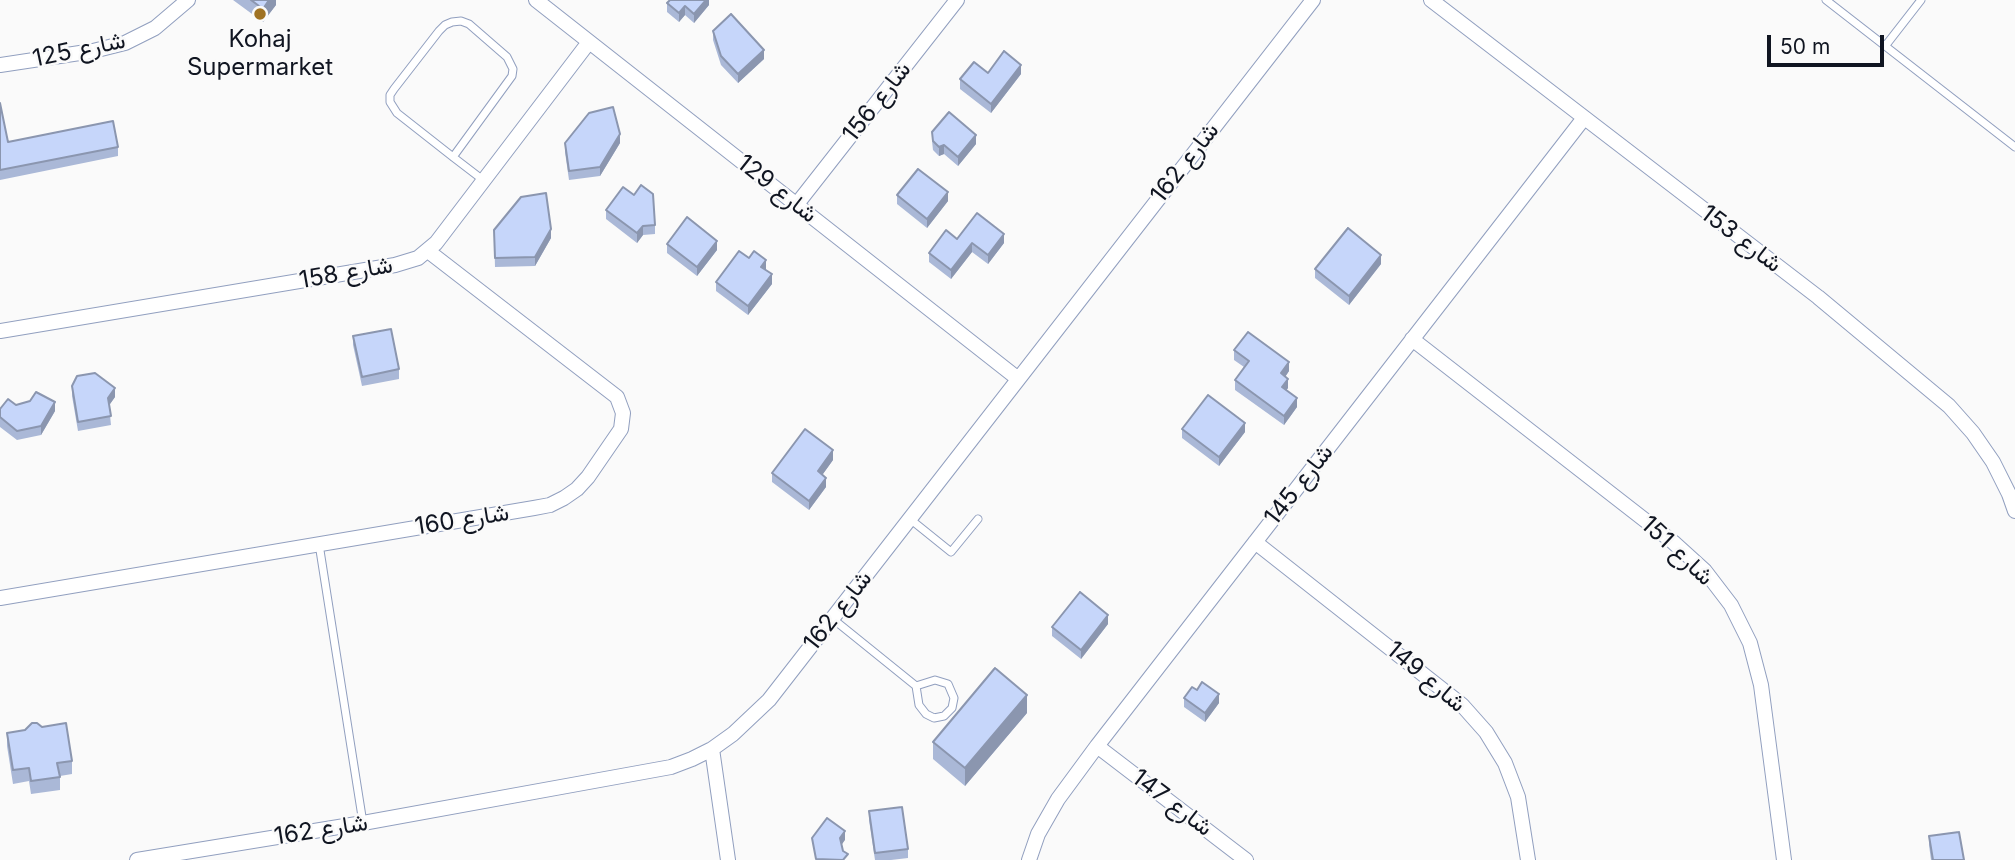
<!DOCTYPE html>
<meta charset="utf-8">
<style>
body{margin:0}
#map{position:relative;width:2015px;height:860px;overflow:hidden;background:#fafafa;font-family:Inter,sans-serif}
canvas{display:block}
.scale{position:absolute;left:1767px;top:35px;width:117px;height:32px;box-sizing:border-box;border:4px solid #101521;border-top:0;padding-left:9px;font-size:21px;line-height:24px;white-space:nowrap;color:#101521;-webkit-text-stroke:5px #fafafa;paint-order:stroke}
</style>
<div id="map">
<canvas width="2015" height="860"></canvas>
<div class="scale">50 m</div>
</div>
<script>
const c = document.querySelector('canvas').getContext('2d');
c.lineJoin = 'round';
function toPath(rows) {
  const path = new Path2D();
  for (const r of rows) {
    path.moveTo(r[0], r[1]);
    for (let i = 2; i < r.length; i += 2) path.lineTo(r[i], r[i + 1]);
  }
  return path;
}
function stroke(path, color, width, dash) {
  c.strokeStyle = color;
  c.lineWidth = width;
  c.lineCap = dash ? 'butt' : 'round';
  c.setLineDash(dash || []);
  c.stroke(path);
}
function fill(path, color) {
  c.fillStyle = color;
  c.fill(path, 'evenodd');
}
function drawText(font, color, halo, rows, align = 'center') {
  c.font = font + ' Inter,Vazirmatn,sans-serif';
  c.lineWidth = 5;
  c.setLineDash([]);
  c.textBaseline = 'middle';
  c.strokeStyle = halo;
  c.fillStyle = color;
  for (const [text, x, y, turn = 0] of rows) {
    c.save();
    c.translate(x, y);
    c.rotate((+turn || 0) * Math.PI / 180);
    c.textAlign = isNaN(turn) ? turn : align;
    if (halo) c.strokeText(text, 0, 0);
    c.fillText(text, 0, 0);
    c.restore();
  }
}
const lane = toPath([
 [1826,0,2015,147],
 [1886,45,1921,0],
 [453,157,512,76,513,69,507,57,469,24,461,21,452,22,445,25,439,31,394,89,390,95,390,102,397,113,453,157,483,180],
 [910,519,951,552,978,519],
 [319,544,363,823],
 [833,619,916,686,935,680,948,684,954,698,952,708,944,716,934,718,926,714,919,705,916,686]
]);
const street = toPath([
 [536,0,1017,378],
 [1431,0,1818,297,1949,406,1973,433,1993,462,2009,494,2015,511],
 [0,65,93,51,125,43,155,28,188,0],
 [797,204,957,0],
 [0,331,395,265,418,258,436,243,589,42],
 [1412,339,1673,542,1705,571,1731,605,1750,643,1761,685,1784,860],
 [1255,542,1462,705,1486,732,1505,763,1518,797,1528,860],
 [0,598,534,508,550,505,564,498,577,489,588,477,621,429,623,413,617,397,428,251],
 [1097,746,1246,860],
 [712,749,728,860],
 [137,860,363,823,671,767,692,759,712,749,733,734,769,700,1313,0],
 [1029,860,1038,834,1058,799,1097,746,1584,118]
]);
stroke(lane, '#919fbf', 9);
stroke(street, '#919fbf', 16);
stroke(lane, '#fff', 7);
stroke(street, '#fff', 14);
fill(toPath([
 [233,0,276,0,276,5,263,22],
 [709,0,709,5,694,23,685,15,679,22,667,12,667,3],
 [713,31,764,59,738,83,721,65,713,40],
 [988,73,1021,74,991,113,960,89,960,79],
 [0,103,8,142,118,147,118,156,0,180],
 [932,132,976,144,958,166,944,154,939,156,933,150,932,141],
 [565,143,620,143,600,176,569,180,565,152],
 [897,195,948,201,927,228,897,204],
 [606,210,655,225,655,234,643,235,637,243,606,219],
 [494,230,551,238,535,266,495,267],
 [957,239,1004,243,988,264,972,252,951,279,929,262,929,253],
 [667,244,717,250,697,276,667,253],
 [749,258,766,269,766,270,772,284,748,315,716,291,716,282],
 [1381,264,1349,305,1315,278,1315,269],
 [353,336,399,369,399,379,362,386,353,345],
 [1234,350,1289,371,1285,377,1288,388,1286,390,1297,407,1284,425,1235,390,1235,380,1244,367,1234,360],
 [72,386,115,397,109,405,111,425,78,431,72,396],
 [0,409,55,411,41,435,17,440,0,427],
 [1182,429,1245,432,1219,466,1182,438],
 [833,460,822,475,826,487,809,510,772,482,772,473],
 [1108,624,1081,659,1052,636,1052,627],
 [1184,698,1219,703,1205,722,1184,707],
 [1027,713,965,786,933,759,933,742],
 [7,733,72,761,72,774,60,776,60,790,31,794,29,781,13,784,7,746],
 [869,811,908,849,908,858,891,860,875,860,869,820],
 [1929,836,1964,860,1931,860,1929,845]
]), '#aab8d7');
fill(toPath([
 [269,0,276,0,276,5,263,22,263,9],
 [706,0,709,0,709,5,694,23,694,14],
 [685,6,685,15,679,22,679,13],
 [764,50,764,59,738,83,738,74],
 [1021,65,1021,74,991,113,991,104],
 [620,134,620,143,600,176,600,167],
 [976,135,976,144,958,166,958,157],
 [944,145,944,154,939,156,939,147],
 [948,192,948,201,927,228,927,219],
 [643,226,643,235,637,243,637,233],
 [551,229,551,238,535,266,535,257],
 [1004,234,1004,243,988,264,988,255],
 [717,241,717,250,697,276,697,267],
 [972,243,972,252,951,279,951,270],
 [1381,255,1381,264,1349,305,1349,296],
 [766,260,766,269,761,276,761,267],
 [772,274,772,284,748,315,748,306],
 [1289,362,1289,371,1281,383,1281,373],
 [1288,379,1288,388,1282,396,1282,387],
 [115,388,115,397,108,407,108,398],
 [1297,398,1297,407,1284,425,1284,416],
 [55,402,55,411,41,435,41,426],
 [1245,423,1245,432,1219,466,1219,457],
 [833,450,833,460,818,481,818,471],
 [826,478,826,487,809,510,809,501],
 [1108,615,1108,624,1081,659,1081,650],
 [1219,694,1219,703,1205,722,1205,713],
 [1027,695,1027,713,965,786,965,768],
 [845,831,845,840,840,847,840,838]
]), '#8b96af');
const building = toPath([
 [251,0,269,0,263,9,251,0],
 [670,0,706,0,694,14,685,6,679,13,667,3,670,0],
 [731,14,764,50,738,74,721,56,713,31,731,14],
 [1004,51,1021,65,991,104,960,79,974,62,988,73,1004,51],
 [0,103,8,142,113,121,118,147,0,170,0,103],
 [613,107,620,134,600,167,569,171,565,143,589,113,613,107],
 [949,112,976,135,958,157,944,145,939,147,933,141,932,132,949,112],
 [918,169,948,192,927,219,897,195,918,169],
 [641,185,653,194,655,225,643,226,637,233,606,210,623,187,634,195,641,185],
 [546,193,551,229,535,257,495,258,494,230,521,197,546,193],
 [977,213,1004,234,988,255,972,243,951,270,929,253,946,230,957,239,977,213],
 [687,217,717,241,697,267,667,244,687,217],
 [1348,228,1381,255,1349,296,1315,269,1348,228],
 [739,251,749,258,754,251,766,260,761,267,772,274,748,306,716,282,739,251],
 [391,329,399,369,362,377,353,336,391,329],
 [1248,332,1289,362,1281,373,1288,379,1282,387,1297,398,1284,416,1235,380,1249,361,1234,350,1248,332],
 [95,373,115,388,108,398,111,416,78,422,72,386,77,376,95,373],
 [36,392,55,402,41,426,17,431,0,417,0,409,8,399,16,405,30,401,36,392],
 [1208,395,1245,423,1219,457,1182,429,1208,395],
 [805,429,833,450,818,471,826,478,809,501,772,473,805,429],
 [1080,592,1108,615,1081,650,1052,627,1080,592],
 [995,668,1027,695,965,768,933,742,995,668],
 [1202,682,1219,694,1205,713,1184,698,1192,687,1197,690,1202,682],
 [32,723,37,723,42,727,66,723,72,761,57,763,60,777,31,781,29,768,13,770,7,733,25,730,32,723],
 [902,807,908,849,875,853,869,811,902,807],
 [827,818,845,831,840,838,843,851,848,854,843,860,816,859,812,838,827,818],
 [1959,832,1964,860,1933,860,1929,836,1959,832]
]);
fill(building, '#c6d6fa');
stroke(building, '#8b96af', 2);
for (const [x, y, r, color] of [
 [260,14,7,"#9f7223"]
]) {
  const dot = new Path2D();
  dot.arc(x, y, r, 0, 2 * Math.PI);
  c.fillStyle = color;
  c.fill(dot);
  stroke(dot, '#fafafa', 2.5);
}
drawText('24px', '#101521', '#fafafa', [
 ["Kohaj",260,40],
 ["Supermarket",260,68]
]);
drawText('24px', '#101521', '#fafafa', [
 ["شارع 125",79,50,-12],
 ["شارع 156",877,102,-52],
 ["شارع 162",1185,163,-52],
 ["شارع 129",777,189,38],
 ["شارع 153",1741,239,37],
 ["شارع 158",346,273,-10],
 ["شارع 145",1299,485,-52],
 ["شارع 160",462,520,-9],
 ["شارع 151",1677,551,43],
 ["شارع 162",838,611,-52],
 ["شارع 149",1426,677,40],
 ["شارع 147",1172,803,37],
 ["شارع 162",321,830,-9]
]);
</script>
